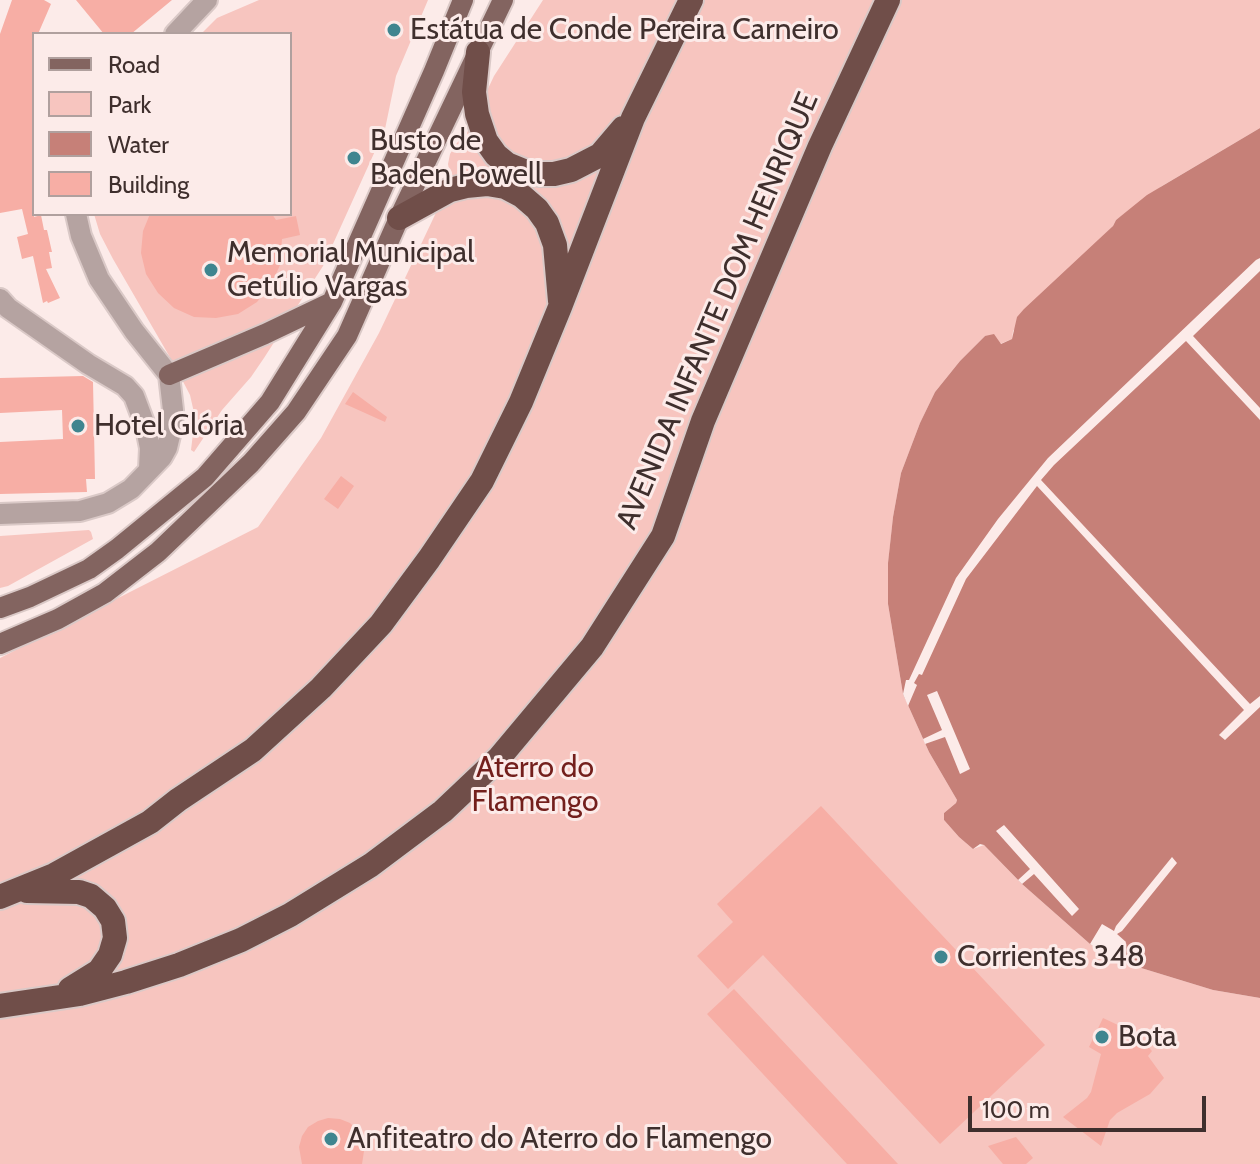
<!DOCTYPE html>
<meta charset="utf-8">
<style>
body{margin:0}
#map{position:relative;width:1260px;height:1164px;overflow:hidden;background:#fcebe9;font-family:Cabin,sans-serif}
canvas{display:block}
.legend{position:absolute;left:32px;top:32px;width:260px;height:184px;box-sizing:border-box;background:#fcebe9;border:2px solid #b0a09e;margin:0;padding:10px 14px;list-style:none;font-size:24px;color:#3f2f2d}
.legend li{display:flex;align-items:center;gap:16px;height:40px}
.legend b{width:40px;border:2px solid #b0a09e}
.scale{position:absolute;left:968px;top:1096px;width:238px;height:36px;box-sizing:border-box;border:4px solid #3f2f2d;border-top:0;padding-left:10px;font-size:24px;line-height:28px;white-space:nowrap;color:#3f2f2d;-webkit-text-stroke:6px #fcebe9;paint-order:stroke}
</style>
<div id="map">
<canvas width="1260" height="1164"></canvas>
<ul class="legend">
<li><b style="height:10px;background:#836460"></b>Road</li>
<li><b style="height:22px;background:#f7c5bf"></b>Park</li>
<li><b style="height:22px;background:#c68078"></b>Water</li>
<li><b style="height:22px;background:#f7aea5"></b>Building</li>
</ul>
<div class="scale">100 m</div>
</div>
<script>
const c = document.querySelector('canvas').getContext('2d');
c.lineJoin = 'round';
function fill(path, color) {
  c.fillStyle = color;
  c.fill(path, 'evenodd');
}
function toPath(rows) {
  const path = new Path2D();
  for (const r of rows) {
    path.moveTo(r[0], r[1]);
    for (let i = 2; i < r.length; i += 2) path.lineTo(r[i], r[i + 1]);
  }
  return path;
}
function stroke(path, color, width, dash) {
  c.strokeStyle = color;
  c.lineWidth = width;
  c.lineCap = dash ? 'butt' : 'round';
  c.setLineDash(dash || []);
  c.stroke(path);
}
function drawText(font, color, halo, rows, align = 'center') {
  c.font = font + ' Cabin,sans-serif';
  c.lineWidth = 6;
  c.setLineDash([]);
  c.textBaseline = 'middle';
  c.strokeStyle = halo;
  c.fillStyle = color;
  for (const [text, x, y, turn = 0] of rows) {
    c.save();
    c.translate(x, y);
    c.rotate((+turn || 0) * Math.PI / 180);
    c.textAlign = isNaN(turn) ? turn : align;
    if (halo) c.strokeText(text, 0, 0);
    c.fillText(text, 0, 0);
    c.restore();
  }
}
fill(toPath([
 [259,0,428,0,396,76,385,129,323,266,264,358,251,377,222,410,194,452,191,450,195,417,190,395,175,366,113,259,100,234,94,214,290,214,290,34,201,34,217,18],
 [543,0,1260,0,1260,128,1162,186,1116,220,1113,226,1013,331,1012,339,1000,344,985,336,960,361,935,392,920,423,901,473,893,517,888,564,888,604,903,694,929,752,957,800,956,803,944,813,944,820,959,837,973,849,984,845,1022,884,1090,944,1115,960,1213,990,1260,998,1260,1164,0,1164,0,658,258,527,321,438,379,333,451,181,448,164,450,154,456,144,468,131,494,76],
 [89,530,91,532,93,539,8,586,0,588,0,536]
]), '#f7c5bf');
fill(toPath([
 [1260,128,1260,998,1213,990,1115,960,1090,944,1022,884,984,845,980,844,973,849,959,837,944,820,944,813,956,803,957,800,929,752,903,694,888,604,888,563,893,517,901,473,920,423,935,392,960,361,985,336,994,334,1001,344,1012,339,1017,317,1024,309,1113,226,1116,220,1147,195]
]), '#c68078');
fill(toPath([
 [1260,258,1260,271,1193,336,1260,408,1260,420,1186,341,1054,465,1041,480,1250,704,1260,696,1260,707,1225,740,1219,735,1244,710,1037,486,966,579,922,675,919,674,914,683,917,685,908,706,903,694,906,680,909,680,956,578,998,519,1048,458,1256,260],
 [937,691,970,769,960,774,945,737,925,744,923,739,942,730,927,695],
 [1004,825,1079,909,1072,916,1034,874,1022,884,1018,880,1030,869,996,831],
 [1172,857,1177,863,1122,931,1117,934,1126,942,1115,960,1090,944,1102,924,1114,931,1116,926]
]), '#fcebe9');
fill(toPath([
 [12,0,44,0,51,4,38,34,34,34,34,217,41,215,44,230,47,230,52,252,49,252,52,268,46,269,60,298,48,303,47,301,43,303,33,256,22,259,17,237,28,234,22,209,0,213,0,34],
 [76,0,172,0,131,34,104,34],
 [150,214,272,214,276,220,296,216,300,235,282,239,280,265,271,285,257,302,238,314,216,318,194,317,174,308,158,293,146,274,141,253,143,231],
 [83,376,93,382,95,479,86,479,87,492,0,494,0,442,63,439,62,410,0,413,0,378],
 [353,392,387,417,385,422,345,404],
 [341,476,354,486,338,509,324,499],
 [821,806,1045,1045,940,1144,763,955,728,989,697,956,733,922,717,904],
 [734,989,898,1164,847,1164,707,1014],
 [1103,1018,1135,1033,1152,1051,1148,1056,1164,1078,1150,1094,1117,1113,1110,1120,1101,1146,1063,1117,1087,1098,1091,1092,1101,1054,1089,1047],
 [328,1118,340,1119,350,1123,358,1131,363,1141,364,1151,362,1164,302,1164,299,1147,302,1136,308,1127,318,1121],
 [1016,1137,1033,1158,1026,1164,1003,1164,988,1146]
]), '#f7aea5');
const minor = toPath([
 [175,34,207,0],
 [0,299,8,308,88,364,125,386,134,396,146,428,150,448,149,469],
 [0,514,80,511,108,503,131,489,162,457,167,448,172,427,173,410,169,375,134,331,99,279,81,236,76,214]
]);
const major = toPath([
 [169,375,265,334,332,302],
 [0,608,30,597,89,569,117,549,205,477,270,402,332,302,434,71,463,0],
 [0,644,58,619,105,593,158,552,251,463,296,412,347,336,399,218,503,0]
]);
const highway = toPath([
 [478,52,474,92,477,114,486,141,496,155,507,164,524,171,539,174,554,174,571,170,600,155,623,128],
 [399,218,450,190,466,186,487,184,505,187,522,196,537,209,547,223,555,245,560,301],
 [27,891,79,892,91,896,105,908,113,921,115,938,110,955,99,971,70,989],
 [0,897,54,875,150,822,178,800,253,750,321,688,381,624,429,559,482,481,521,402,560,307,633,118,691,0],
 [0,1006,80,994,126,982,179,965,241,940,290,915,371,865,443,811,499,758,592,647,663,536,703,421,820,146,888,0]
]);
stroke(minor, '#dac9c7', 24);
stroke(major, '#dac9c7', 24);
stroke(highway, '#dac9c7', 28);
stroke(minor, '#b5a3a1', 20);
stroke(major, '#836460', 20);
stroke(highway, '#704e49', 24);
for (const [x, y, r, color] of [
 [394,30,8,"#3f858f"],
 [354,158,8,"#3f858f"],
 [211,270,8,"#3f858f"],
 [78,426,8,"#3f858f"],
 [941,957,8,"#3f858f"],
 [1102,1037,8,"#3f858f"],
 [331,1139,8,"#3f858f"]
]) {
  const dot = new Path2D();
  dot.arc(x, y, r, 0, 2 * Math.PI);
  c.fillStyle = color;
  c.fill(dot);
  stroke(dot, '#fcebe9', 3);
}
drawText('30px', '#3f2f2d', '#fcebe9', [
 ["Estátua de Conde Pereira Carneiro",410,30],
 ["Busto de",370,141],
 ["Baden Powell",370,175],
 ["Memorial Municipal",227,253],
 ["Getúlio Vargas",227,287],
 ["Hotel Glória",94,426],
 ["Corrientes 348",957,957],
 ["Bota",1118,1037],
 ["Anfiteatro do Aterro do Flamengo",347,1139]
], 'left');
drawText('30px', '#3f2f2d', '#fcebe9', [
 ["AVENIDA INFANTE DOM HENRIQUE",718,311,-67]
]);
drawText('30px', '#731f1c', '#fcebe9', [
 ["Aterro do",535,768],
 ["Flamengo",535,802]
]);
</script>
